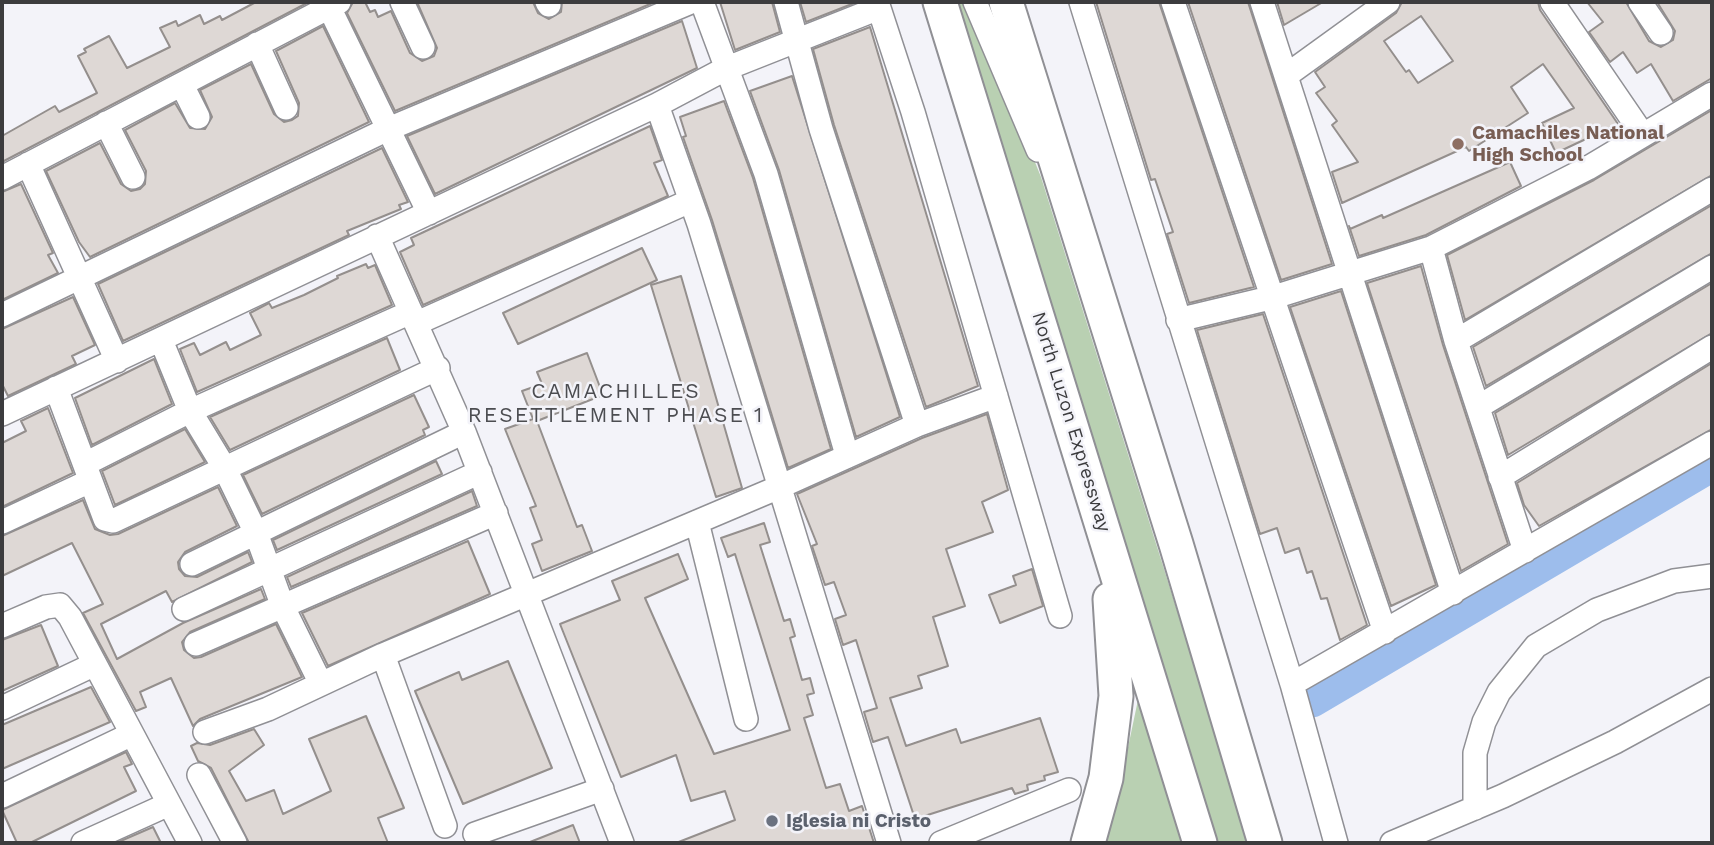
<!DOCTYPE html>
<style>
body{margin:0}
#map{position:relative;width:1714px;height:845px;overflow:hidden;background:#f3f3f9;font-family:"Work Sans",sans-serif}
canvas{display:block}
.frame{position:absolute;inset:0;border:4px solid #3c3c3e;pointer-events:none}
</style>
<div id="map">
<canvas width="1714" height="845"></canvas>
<div class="frame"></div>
</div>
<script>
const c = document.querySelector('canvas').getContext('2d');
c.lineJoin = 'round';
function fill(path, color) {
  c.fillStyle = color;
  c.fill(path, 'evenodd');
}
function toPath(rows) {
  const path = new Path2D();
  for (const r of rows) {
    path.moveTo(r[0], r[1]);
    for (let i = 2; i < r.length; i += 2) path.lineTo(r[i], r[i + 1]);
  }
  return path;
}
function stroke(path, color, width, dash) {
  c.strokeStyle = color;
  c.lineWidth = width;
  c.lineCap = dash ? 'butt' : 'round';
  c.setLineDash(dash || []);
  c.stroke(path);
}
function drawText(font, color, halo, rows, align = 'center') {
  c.font = font + ' "Work Sans",sans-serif';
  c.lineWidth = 5;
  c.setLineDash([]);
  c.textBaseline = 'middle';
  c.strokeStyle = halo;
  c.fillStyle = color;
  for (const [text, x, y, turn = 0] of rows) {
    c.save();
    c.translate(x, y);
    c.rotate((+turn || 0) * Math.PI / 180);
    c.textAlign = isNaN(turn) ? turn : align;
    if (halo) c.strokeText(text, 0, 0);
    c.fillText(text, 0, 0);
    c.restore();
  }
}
fill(toPath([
 [957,2,970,2,1041,177,1250,843,1217,843],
 [1139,695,1182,843,1104,843,1113,819]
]), '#b9d0b2');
stroke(toPath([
 [1312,700,1712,464]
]), '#9dbdec', 35);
const building = toPath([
 [256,2,309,2,2,162,2,136,55,106,59,112,97,93,78,56,86,52,84,49,109,36,127,68,170,47,160,28,176,21,178,26,200,15,204,24,220,16,222,20,256,2],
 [353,2,365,2,370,12,375,10,378,17,391,11,410,53,422,61,434,56,437,48,417,2,533,2,538,13,549,19,561,12,562,2,655,2,395,111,347,13,353,2],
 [720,2,772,2,780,32,735,50,720,2],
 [800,2,857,2,806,22,800,2],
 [1096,2,1159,2,1254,287,1189,303,1167,234,1173,232,1155,179,1151,180,1096,2],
 [1188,2,1248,2,1332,264,1281,280,1188,2],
 [1277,2,1323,2,1284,25,1277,2],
 [1402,2,1538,2,1540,10,1618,124,1556,153,1542,123,1574,108,1543,64,1511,87,1528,113,1469,151,1466,147,1342,203,1332,172,1358,162,1332,125,1337,121,1316,93,1325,87,1315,72,1396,13,1402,2],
 [1421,16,1453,61,1418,83,1409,70,1406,72,1384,41,1421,16],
 [1587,2,1626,2,1649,41,1661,47,1673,40,1675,31,1657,2,1712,2,1712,78,1673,101,1651,64,1637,73,1623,52,1610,62,1589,32,1603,22,1587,2],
 [682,21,697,68,435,194,407,136,682,21],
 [323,26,369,122,90,257,79,242,46,171,100,143,121,184,131,191,140,189,145,184,146,171,125,130,175,103,190,128,205,129,212,117,200,90,251,64,274,114,284,122,292,120,298,116,299,103,276,51,323,26],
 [870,27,978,386,926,407,834,125,813,49,870,27],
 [792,76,900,417,856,437,779,170,750,91,792,76],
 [724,101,753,178,831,449,788,468,712,220,683,137,686,136,680,117,724,101],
 [1712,110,1712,175,1465,320,1447,255,1594,180,1712,110],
 [650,126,662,160,654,163,668,196,423,305,400,252,414,245,411,238,650,126],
 [382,148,408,202,399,205,401,209,347,231,349,235,123,341,98,284,382,148],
 [1510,162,1521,186,1426,235,1359,256,1349,226,1350,229,1382,215,1383,218,1510,162],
 [21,184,53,253,48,255,58,273,2,300,2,192,21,184],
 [1712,205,1712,253,1486,386,1473,347,1712,205],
 [642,248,657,280,518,344,503,313,642,248],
 [366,264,368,268,375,265,392,305,197,392,180,349,194,343,200,355,226,342,230,350,261,335,250,313,269,303,272,308,304,295,338,278,337,276,366,264],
 [1421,266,1443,345,1508,544,1461,571,1367,283,1421,266],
 [681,276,742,488,716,497,651,285,681,276],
 [1712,283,1712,333,1508,455,1495,413,1712,283],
 [1341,291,1436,585,1391,606,1290,307,1341,291],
 [73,297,95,345,72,356,76,364,8,396,2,384,2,329,73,297],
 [1263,314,1367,625,1340,640,1327,598,1321,599,1312,571,1307,573,1299,548,1285,553,1277,528,1260,534,1197,330,1263,314],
 [387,338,400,370,230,450,210,417,387,338],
 [587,353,603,395,537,421,577,527,582,525,592,551,542,571,532,544,542,540,530,508,536,506,505,429,533,419,522,391,542,384,537,372,587,353],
 [154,359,172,404,92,445,75,398,154,359],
 [1712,363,1712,429,1539,526,1524,505,1517,483,1712,363],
 [414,395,429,427,423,430,425,435,262,514,243,475,414,395],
 [48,408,73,473,2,507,2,443,26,431,21,421,48,408],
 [987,414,1008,490,982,502,993,532,946,549,965,606,933,617,948,666,918,676,922,688,890,698,906,746,956,729,961,743,1040,718,1058,772,1044,776,1045,780,1027,785,1028,790,1015,794,1012,788,915,819,888,737,873,742,864,712,877,708,856,640,843,645,835,619,846,615,834,582,825,585,812,546,817,544,797,494,922,438,987,414],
 [185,429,205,462,115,505,102,471,185,429],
 [436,461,442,474,277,550,273,540,436,461],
 [218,487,237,526,185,552,178,562,179,569,185,576,197,577,248,552,252,562,172,602,166,591,101,624,117,659,183,623,261,589,265,599,190,632,182,642,184,650,194,658,201,657,276,624,302,677,200,719,193,726,171,678,140,692,146,707,136,711,83,613,103,604,72,543,2,576,2,536,83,500,95,529,110,535,118,534,218,487],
 [472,491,477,506,291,587,287,577,472,491],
 [764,523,770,542,760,545,784,621,790,619,795,636,790,638,802,680,810,678,814,693,807,695,813,715,804,718,826,788,840,784,849,811,862,806,874,843,676,843,735,820,725,791,691,801,676,755,621,777,560,624,620,600,612,581,678,554,688,579,645,598,714,754,790,730,735,554,728,557,721,538,764,523],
 [468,541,490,594,328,666,302,613,468,541],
 [1032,569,1043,606,1000,623,989,595,1016,585,1013,576,1032,569],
 [41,625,58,666,2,691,2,640,41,625],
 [508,661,552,768,463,804,415,691,459,672,462,680,508,661],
 [91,687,110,722,2,769,2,725,91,687],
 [366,716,404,808,378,818,388,843,249,843,211,768,198,761,191,746,197,743,210,745,254,729,264,745,229,771,246,801,274,790,283,814,331,791,309,739,366,716],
 [126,752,132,764,124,767,136,791,30,843,17,843,2,810,126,752],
 [573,825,580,843,530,843,530,842,573,825],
 [153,827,161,843,116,843,153,827]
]);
fill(building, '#ded8d5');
stroke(building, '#948f8d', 2);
const minor = toPath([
 [402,2,423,47],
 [547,2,549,5],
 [702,2,766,174,847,455],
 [786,2,821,129,917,425],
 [877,2,913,112,1060,616],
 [975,2,1038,150],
 [1081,2,1292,684,1336,843],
 [1173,2,1385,632],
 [1262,2,1453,593],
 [1552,2,1643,135],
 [1640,2,1661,33],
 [329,7,429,213],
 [257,44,286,108],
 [1287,75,1388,2],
 [182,85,198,117],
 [657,105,699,224,889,843],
 [106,123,133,177],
 [28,164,117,361],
 [2,178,339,2],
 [377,236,464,432,622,843],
 [1431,248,1456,341,1525,551],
 [2,315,386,130,691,2],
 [1178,320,1274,297,1431,248,1588,168,1712,94],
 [417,323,690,201],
 [161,340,190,411,224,467,256,533,283,607,321,684],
 [1456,341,1712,189],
 [56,388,105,519,113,521,438,368],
 [1478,407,1712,267],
 [2,414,657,105,725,69,879,8],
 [85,464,190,411,411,312],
 [1500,477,1712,347],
 [2,522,90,481],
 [697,522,746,719],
 [192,564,464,432],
 [184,609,480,472],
 [2,626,46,607,60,605,70,617,190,843],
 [196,644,496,513],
 [383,655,445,826],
 [1292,684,1712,443],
 [2,708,95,664],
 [205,732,268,709,383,655,777,488,917,425,996,396],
 [199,775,235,843],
 [2,796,132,734],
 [1475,808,1475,753,1484,722,1499,692,1536,646,1597,610,1674,581,1712,576],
 [475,834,602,789],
 [83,843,169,804],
 [941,843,1069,790],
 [1392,843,1503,796,1615,742,1712,689]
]);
const highway = toPath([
 [940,2,1200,843],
 [1006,2,1176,544,1265,843],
 [1088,843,1106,778,1116,696,1110,599]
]);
stroke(minor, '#909095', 26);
stroke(highway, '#909095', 37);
stroke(minor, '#fff', 23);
stroke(highway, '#fff', 33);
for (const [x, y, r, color] of [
 [1458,144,7,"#8d6e63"],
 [772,821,7,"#6b7280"]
]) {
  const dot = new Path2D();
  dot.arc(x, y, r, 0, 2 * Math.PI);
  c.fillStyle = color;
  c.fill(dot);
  stroke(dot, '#f3f3f9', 2.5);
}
drawText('bold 19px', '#785e54', '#f3f3f9', [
 ["Camachiles National",1472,133],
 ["High School",1472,155]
], 'left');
drawText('19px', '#3c3c3e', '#f3f3f9', [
 ["North Luzon Expressway",1071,422,73]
]);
drawText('bold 19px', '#5b616d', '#f3f3f9', [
 ["Iglesia ni Cristo",786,821]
], 'left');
c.letterSpacing = '2px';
drawText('21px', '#4c4d51', '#f3f3f9', [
 ["CAMACHILLES",616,392],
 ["RESETTLEMENT PHASE 1",616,416]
]);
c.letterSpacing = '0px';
</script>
